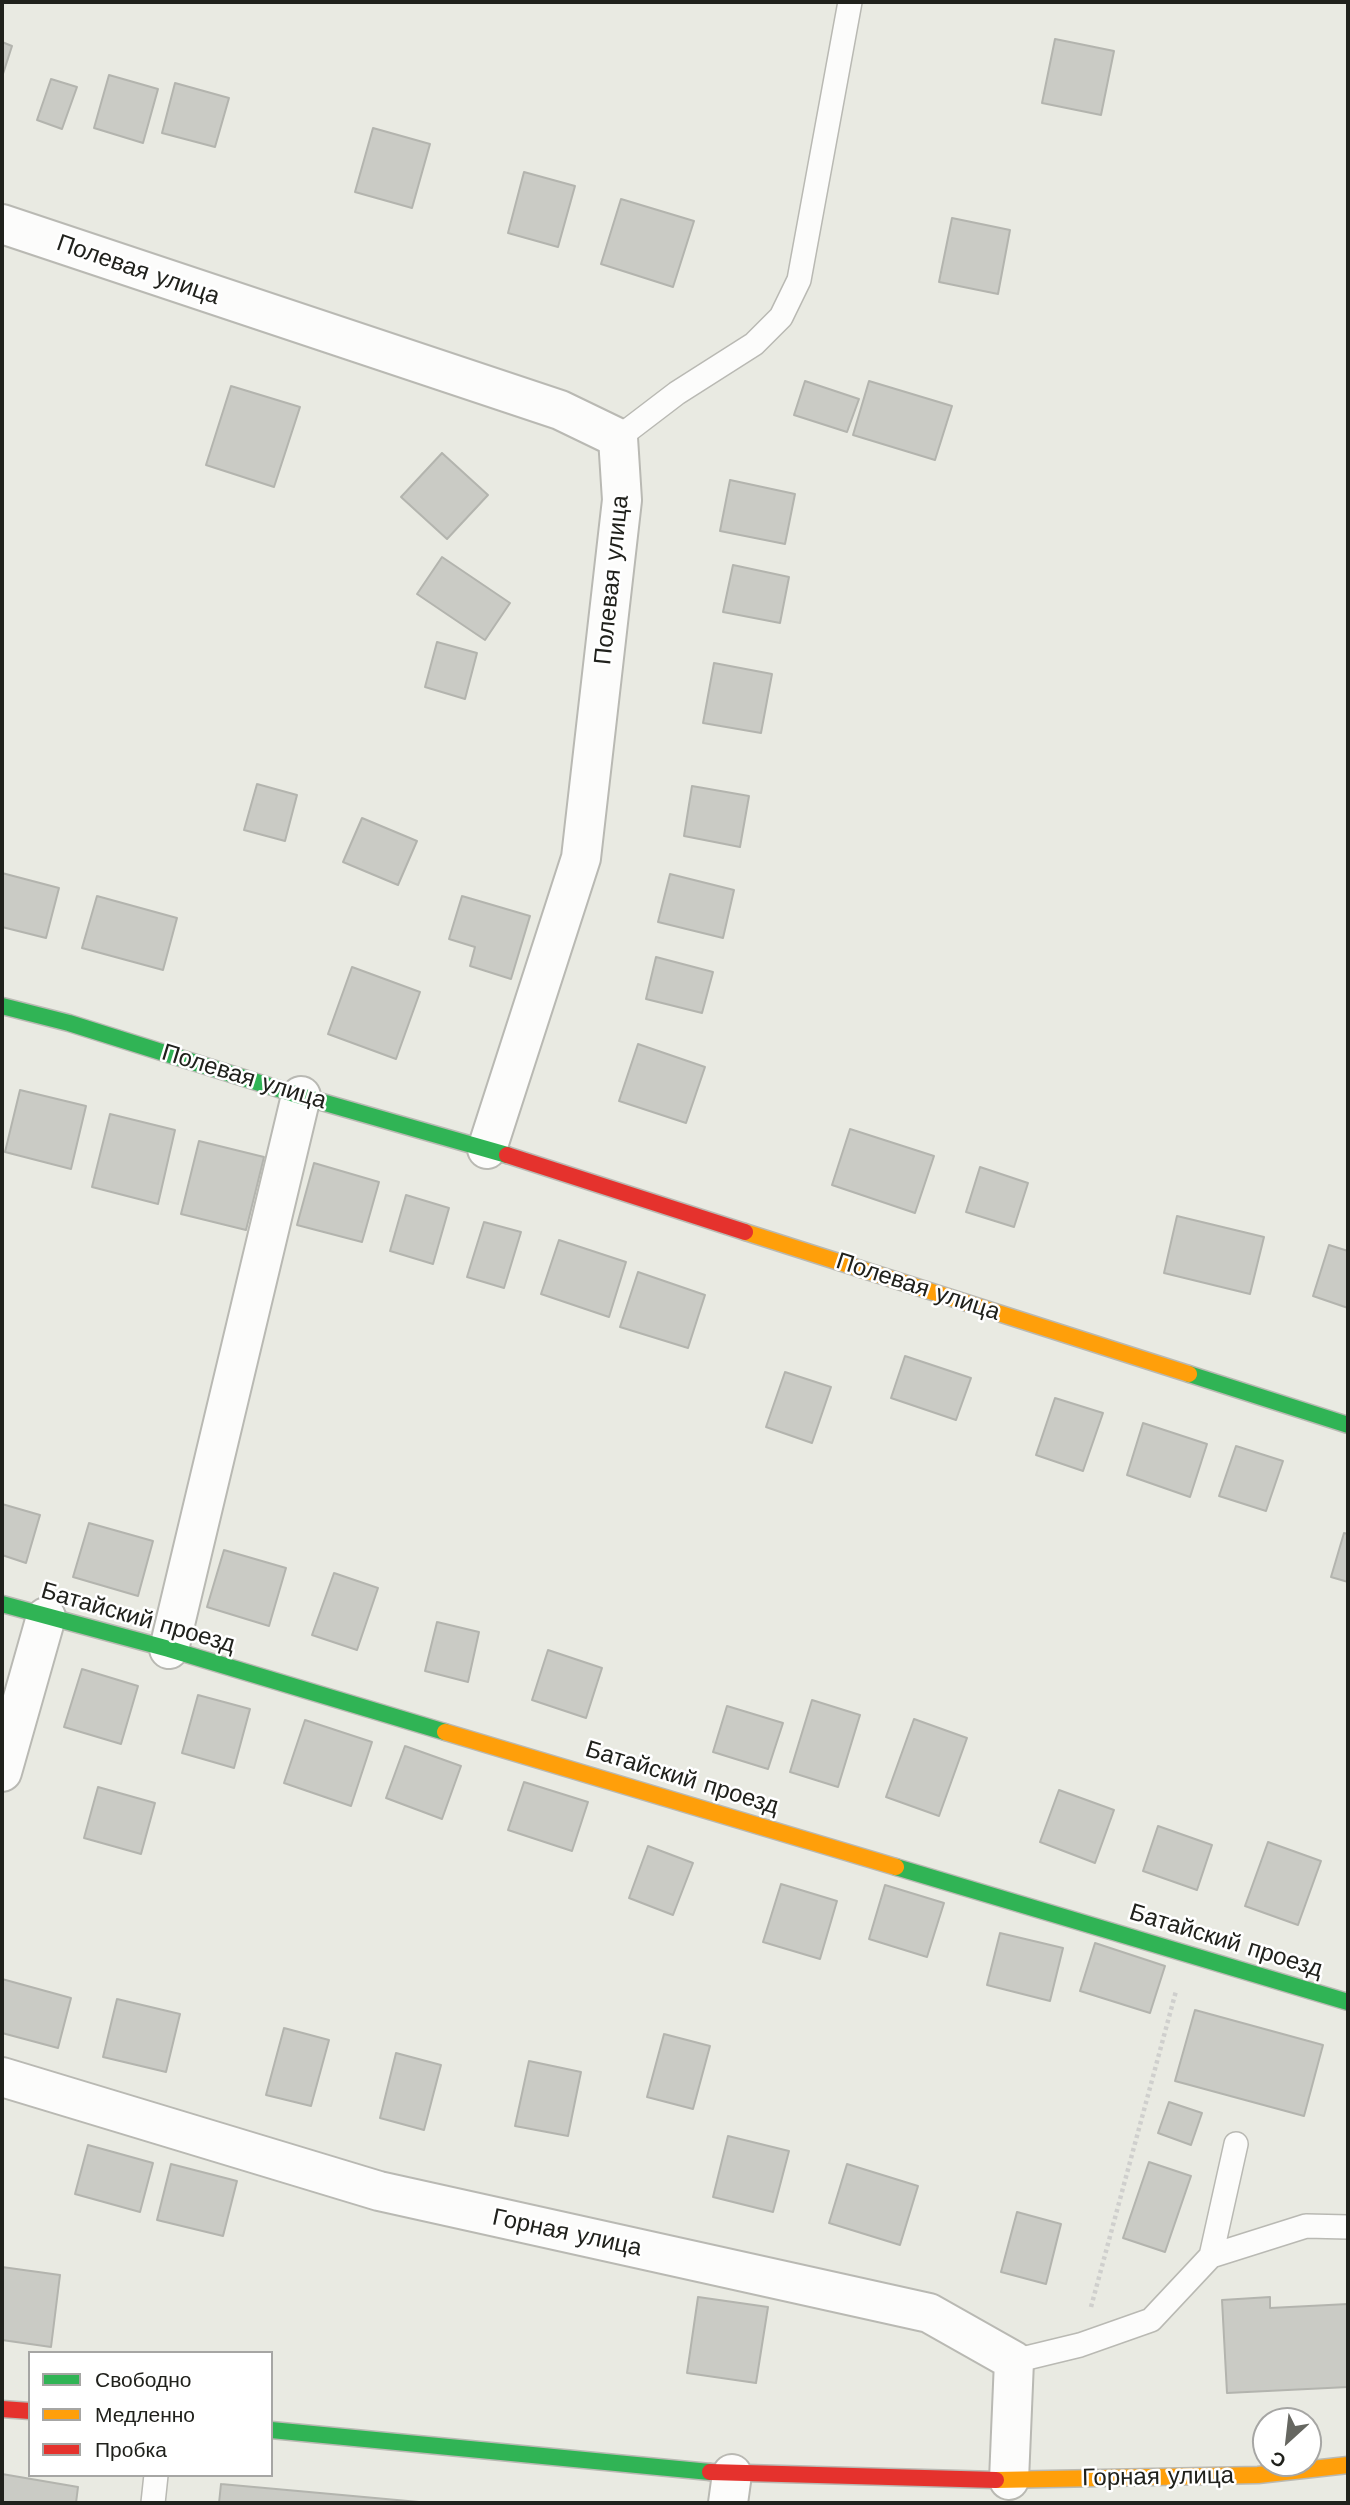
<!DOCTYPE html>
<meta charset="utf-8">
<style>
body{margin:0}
#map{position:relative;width:1350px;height:2505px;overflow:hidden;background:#e9eae2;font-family:"Work Sans",sans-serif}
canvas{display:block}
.frame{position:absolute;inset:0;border:4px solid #20211c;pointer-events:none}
.legend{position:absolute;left:28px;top:2351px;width:245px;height:126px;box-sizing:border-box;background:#fff;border:2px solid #a6a6a4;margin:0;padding:9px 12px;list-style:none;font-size:21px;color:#20211c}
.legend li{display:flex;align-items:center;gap:14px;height:35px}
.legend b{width:35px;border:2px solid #a6a6a4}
.north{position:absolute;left:1252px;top:2407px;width:70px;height:70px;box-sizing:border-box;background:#fff;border:2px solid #a6a6a4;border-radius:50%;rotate:207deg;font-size:19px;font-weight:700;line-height:28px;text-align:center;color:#20211c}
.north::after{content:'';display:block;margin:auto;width:24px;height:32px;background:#666761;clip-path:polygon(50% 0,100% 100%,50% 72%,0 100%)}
</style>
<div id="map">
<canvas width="1350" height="2505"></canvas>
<div class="frame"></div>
<ul class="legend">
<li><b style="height:9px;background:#30b455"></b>Свободно</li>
<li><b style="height:9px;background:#ff9f0a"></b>Медленно</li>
<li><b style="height:9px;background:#e5322d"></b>Пробка</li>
</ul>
<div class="north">С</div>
</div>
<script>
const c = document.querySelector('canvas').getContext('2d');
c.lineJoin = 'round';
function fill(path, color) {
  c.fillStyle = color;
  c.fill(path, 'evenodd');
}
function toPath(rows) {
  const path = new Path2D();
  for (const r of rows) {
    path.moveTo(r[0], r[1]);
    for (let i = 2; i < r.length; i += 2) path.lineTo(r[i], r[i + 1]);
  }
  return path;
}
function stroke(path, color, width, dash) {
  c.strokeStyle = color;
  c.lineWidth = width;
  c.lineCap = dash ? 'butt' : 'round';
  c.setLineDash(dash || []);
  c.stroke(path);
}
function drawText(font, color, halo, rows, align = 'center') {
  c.font = font + ' "Work Sans",sans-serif';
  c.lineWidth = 5;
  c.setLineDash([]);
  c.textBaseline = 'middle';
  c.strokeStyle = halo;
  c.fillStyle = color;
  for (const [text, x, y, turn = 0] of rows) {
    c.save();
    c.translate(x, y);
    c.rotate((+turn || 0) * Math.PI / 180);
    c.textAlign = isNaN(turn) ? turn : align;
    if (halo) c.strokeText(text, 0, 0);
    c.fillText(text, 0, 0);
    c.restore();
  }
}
const building = toPath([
 [1055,39,1114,51,1101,115,1042,103,1055,39],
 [2,42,12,46,2,77,2,42],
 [109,75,158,89,143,143,94,128,109,75],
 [51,79,77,87,62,129,37,120,51,79],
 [175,83,229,98,215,147,162,133,175,83],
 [373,128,430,144,412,208,355,192,373,128],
 [524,172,575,186,558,247,508,233,524,172],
 [621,199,694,221,673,287,601,264,621,199],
 [952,218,1010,230,998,294,939,282,952,218],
 [805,381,859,399,847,432,794,415,805,381],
 [869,381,952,406,935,460,853,435,869,381],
 [231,386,300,407,274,487,206,465,231,386],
 [442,453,488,495,447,539,401,497,442,453],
 [730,480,795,494,785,544,720,531,730,480],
 [442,557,510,603,485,640,417,594,442,557],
 [733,565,789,577,780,623,723,612,733,565],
 [437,642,477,653,465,699,425,687,437,642],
 [714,663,772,674,761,733,703,723,714,663],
 [257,784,297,795,285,841,244,830,257,784],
 [692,786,749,796,740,847,684,836,692,786],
 [362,818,417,841,398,885,343,862,362,818],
 [2,873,59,888,46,938,2,927,2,873],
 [670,874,734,890,723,938,658,922,670,874],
 [97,896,177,918,163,970,82,948,97,896],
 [462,896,530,916,511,979,470,966,475,947,449,939,462,896],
 [656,957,713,972,702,1013,646,999,656,957],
 [352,967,420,992,396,1059,328,1034,352,967],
 [638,1044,705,1067,686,1123,619,1101,638,1044],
 [20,1090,86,1106,71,1169,5,1152,20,1090],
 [110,1114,175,1130,158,1204,92,1187,110,1114],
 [850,1129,934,1156,915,1213,832,1185,850,1129],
 [199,1141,264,1157,246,1230,181,1214,199,1141],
 [314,1163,379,1182,362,1242,297,1225,314,1163],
 [980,1167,1028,1183,1014,1227,966,1212,980,1167],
 [406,1195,449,1208,433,1264,390,1251,406,1195],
 [1177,1216,1264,1237,1250,1294,1164,1273,1177,1216],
 [484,1222,521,1232,504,1288,467,1277,484,1222],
 [559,1240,626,1262,609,1317,541,1294,559,1240],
 [1329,1245,1348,1251,1348,1308,1313,1296,1329,1245],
 [638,1272,705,1295,688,1348,620,1327,638,1272],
 [905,1356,971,1378,956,1420,891,1398,905,1356],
 [785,1372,831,1387,812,1443,766,1427,785,1372],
 [1055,1398,1103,1413,1083,1471,1036,1455,1055,1398],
 [1143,1423,1207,1444,1190,1497,1127,1475,1143,1423],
 [1236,1446,1283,1461,1266,1511,1219,1496,1236,1446],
 [2,1504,40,1515,26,1563,2,1555,2,1504],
 [89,1523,153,1541,138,1596,73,1577,89,1523],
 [1344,1533,1348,1534,1348,1582,1331,1577,1344,1533],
 [224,1550,286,1568,269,1626,207,1607,224,1550],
 [334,1573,378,1588,357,1650,312,1635,334,1573],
 [437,1622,479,1632,468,1682,425,1671,437,1622],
 [548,1650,602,1668,586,1718,532,1700,548,1650],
 [82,1669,138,1686,121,1744,64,1727,82,1669],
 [198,1695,250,1709,234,1768,182,1753,198,1695],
 [812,1700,860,1715,838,1787,790,1772,812,1700],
 [727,1706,783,1723,768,1769,713,1752,727,1706],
 [914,1719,967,1738,939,1816,886,1797,914,1719],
 [305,1720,372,1742,351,1806,284,1783,305,1720],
 [405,1746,461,1766,442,1819,386,1798,405,1746],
 [524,1782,588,1802,572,1851,508,1830,524,1782],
 [98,1787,155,1803,141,1854,84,1838,98,1787],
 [1059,1790,1114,1810,1095,1863,1040,1842,1059,1790],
 [1158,1826,1212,1845,1197,1890,1143,1871,1158,1826],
 [1268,1842,1321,1861,1298,1925,1245,1906,1268,1842],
 [648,1846,693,1863,673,1915,629,1898,648,1846],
 [781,1884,837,1901,820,1959,763,1942,781,1884],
 [885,1885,944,1903,927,1957,869,1939,885,1885],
 [1000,1933,1063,1948,1050,2001,987,1985,1000,1933],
 [1095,1943,1165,1966,1150,2013,1080,1991,1095,1943],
 [2,1979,71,1998,58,2048,2,2033,2,1979],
 [117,1999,180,2014,166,2072,103,2057,117,1999],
 [1195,2010,1323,2045,1304,2116,1175,2081,1195,2010],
 [284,2028,329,2040,311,2106,266,2095,284,2028],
 [664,2034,710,2046,693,2109,647,2097,664,2034],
 [396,2053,441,2065,424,2130,380,2118,396,2053],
 [529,2061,581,2072,568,2136,515,2126,529,2061],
 [1169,2102,1202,2113,1191,2145,1158,2133,1169,2102],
 [728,2136,789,2151,773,2212,713,2197,728,2136],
 [88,2145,153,2163,140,2212,75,2194,88,2145],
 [1149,2162,1191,2176,1165,2252,1123,2238,1149,2162],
 [171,2164,237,2181,223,2236,157,2220,171,2164],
 [847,2164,918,2186,900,2245,829,2223,847,2164],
 [1017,2212,1061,2224,1046,2284,1001,2272,1017,2212],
 [2,2267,60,2275,51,2347,2,2340,2,2267],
 [698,2297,768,2307,756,2383,687,2373,698,2297],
 [1270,2297,1270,2308,1348,2304,1348,2387,1227,2393,1222,2300,1270,2297],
 [2,2474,78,2487,76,2503,2,2503,2,2474],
 [221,2484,430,2503,219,2503,221,2484]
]);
fill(building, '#cacbc5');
stroke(building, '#b3b4ae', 2);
const lane = toPath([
 [618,438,677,393,754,344,781,317,799,280,850,2],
 [1211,2256,1236,2144],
 [1014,2361,1080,2345,1151,2320,1211,2256,1306,2226,1348,2227],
 [153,2503,156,2475]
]);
const street = toPath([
 [2,224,560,410,618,438,622,500,581,858,487,1149],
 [169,1649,301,1096],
 [2,1772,46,1617],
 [2,2077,379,2191,929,2313,1014,2361,1009,2480],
 [728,2503,732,2474]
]);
const fast = toPath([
 [2,1006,69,1023,301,1096,507,1155],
 [1189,1374,1348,1425],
 [2,1604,169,1649,445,1732],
 [896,1867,1348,2002],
 [271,2430,710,2472]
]);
const slow = toPath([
 [745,1232,1189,1374],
 [445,1732,896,1867],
 [996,2480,1258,2475,1348,2465]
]);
const jam = toPath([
 [507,1155,745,1232],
 [2,2409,30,2411],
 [710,2472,996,2480]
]);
stroke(lane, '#b9b9b3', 26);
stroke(street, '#b9b9b3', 42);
stroke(fast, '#b9b9b3', 19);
stroke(slow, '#b9b9b3', 19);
stroke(jam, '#b9b9b3', 19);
stroke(toPath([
 [1091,2307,1176,1991]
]), '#cfcfcd', 4.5, [3.5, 3.5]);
stroke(lane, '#fcfcfb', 23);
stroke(street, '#fcfcfb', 38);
stroke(fast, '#30b455', 16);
stroke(slow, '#ff9f0a', 16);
stroke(jam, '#e5322d', 16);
drawText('24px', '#20211c', '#fff', [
 ["Полевая улица",138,270,19],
 ["Полевая улица",612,580,-84],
 ["Полевая улица",244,1077,17],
 ["Полевая улица",918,1287,18],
 ["Батайский проезд",138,1618,16],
 ["Батайский проезд",682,1778,17],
 ["Батайский проезд",1226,1941,17],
 ["Горная улица",567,2233,12],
 ["Горная улица",1158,2477,-1]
]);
</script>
